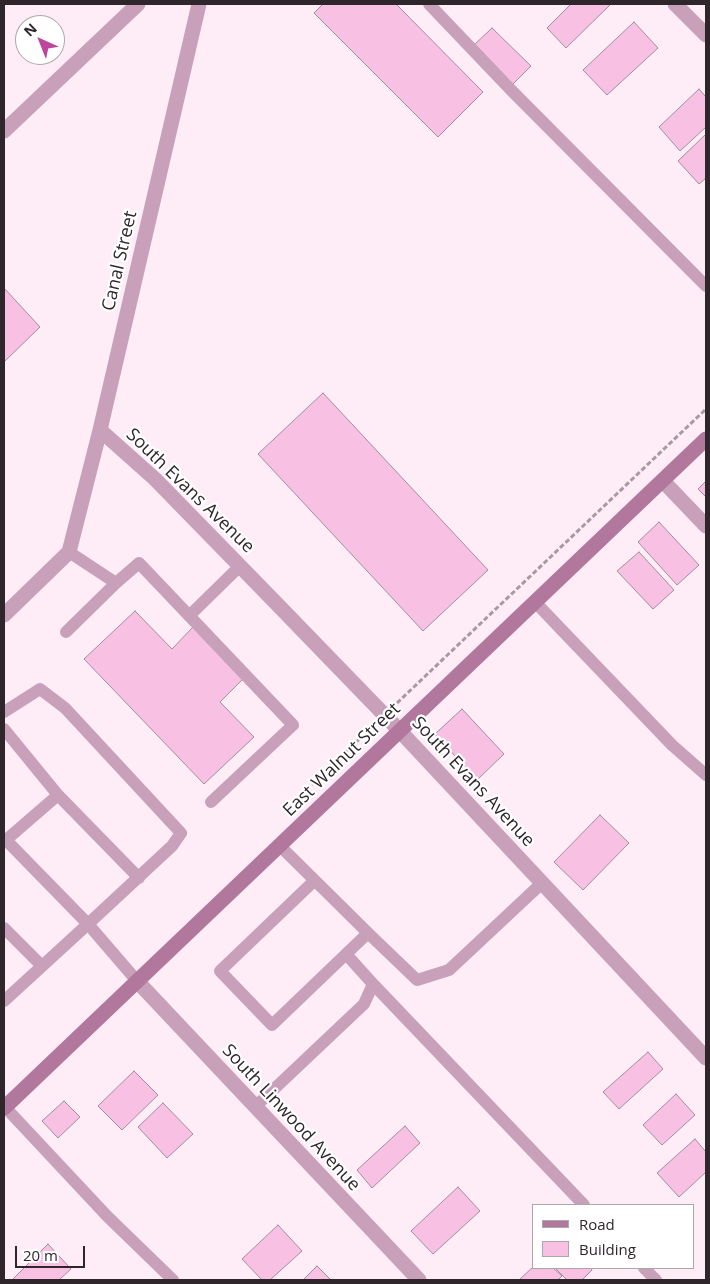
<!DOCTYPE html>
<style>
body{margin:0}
#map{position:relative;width:710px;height:1284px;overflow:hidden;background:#feedf7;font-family:"Open Sans",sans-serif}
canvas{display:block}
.frame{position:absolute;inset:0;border:5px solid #2e262b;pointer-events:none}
.legend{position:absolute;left:532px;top:1204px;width:162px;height:65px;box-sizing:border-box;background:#fff;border:1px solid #aba8aa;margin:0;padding:6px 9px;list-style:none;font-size:15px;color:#2e262b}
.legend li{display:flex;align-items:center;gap:10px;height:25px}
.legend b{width:25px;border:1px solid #aba8aa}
.north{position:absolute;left:15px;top:15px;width:50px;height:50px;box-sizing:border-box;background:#fff;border:1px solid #aba8aa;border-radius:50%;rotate:316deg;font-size:14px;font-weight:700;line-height:20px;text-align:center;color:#2e262b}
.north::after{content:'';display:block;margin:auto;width:18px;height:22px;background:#be469a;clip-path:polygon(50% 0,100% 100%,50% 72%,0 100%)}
.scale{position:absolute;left:15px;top:1246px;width:70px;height:22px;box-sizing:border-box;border:2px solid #2e262b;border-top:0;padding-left:6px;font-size:15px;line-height:18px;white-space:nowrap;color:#2e262b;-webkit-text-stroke:4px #fff;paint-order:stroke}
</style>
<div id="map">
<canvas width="710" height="1284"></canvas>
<div class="frame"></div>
<ul class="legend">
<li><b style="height:6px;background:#b1779c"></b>Road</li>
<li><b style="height:14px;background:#f8c1e3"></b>Building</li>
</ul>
<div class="north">N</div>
<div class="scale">20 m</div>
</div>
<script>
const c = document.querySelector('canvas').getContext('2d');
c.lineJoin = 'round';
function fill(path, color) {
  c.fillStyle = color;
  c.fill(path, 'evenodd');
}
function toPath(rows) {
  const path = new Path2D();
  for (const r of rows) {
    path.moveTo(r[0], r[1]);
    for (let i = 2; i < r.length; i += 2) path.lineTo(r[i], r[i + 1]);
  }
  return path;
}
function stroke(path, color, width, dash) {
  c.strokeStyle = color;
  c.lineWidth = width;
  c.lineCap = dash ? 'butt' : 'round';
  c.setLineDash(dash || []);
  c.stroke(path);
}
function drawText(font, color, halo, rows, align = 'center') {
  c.font = font + ' "Open Sans",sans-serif';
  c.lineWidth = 4.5;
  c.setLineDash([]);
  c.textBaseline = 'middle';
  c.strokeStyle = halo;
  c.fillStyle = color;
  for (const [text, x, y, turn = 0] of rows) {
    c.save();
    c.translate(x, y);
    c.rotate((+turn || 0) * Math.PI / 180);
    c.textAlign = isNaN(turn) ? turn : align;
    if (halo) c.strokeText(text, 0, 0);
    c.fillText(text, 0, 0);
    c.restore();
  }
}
const building = toPath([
 [323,4,396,4,483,92,438,137,314,13,323,4],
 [571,4,611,4,566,48,547,28,571,4],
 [634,22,658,48,607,95,583,70,634,22],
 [492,28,531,66,512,85,474,45,492,28],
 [699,89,706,97,706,127,680,151,659,127,699,89],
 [706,134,706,178,699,184,678,161,706,134],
 [4,288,40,327,4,362,4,288],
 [323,393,488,570,423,631,258,454,323,393],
 [706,481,706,497,698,489,706,481],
 [659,522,699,565,677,585,638,542,659,522],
 [639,552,674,590,653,609,617,571,639,552],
 [135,611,172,649,193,627,244,678,220,702,254,737,204,784,84,659,135,611],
 [462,709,504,754,477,780,435,734,462,709],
 [600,815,629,843,583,890,554,862,600,815],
 [648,1052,663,1069,619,1109,603,1092,648,1052],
 [134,1071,158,1095,122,1130,98,1106,134,1071],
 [676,1094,695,1115,662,1145,643,1125,676,1094],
 [64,1101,80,1117,58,1138,42,1121,64,1101],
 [163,1103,193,1134,167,1158,138,1127,163,1103],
 [405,1126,420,1143,372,1188,357,1170,405,1126],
 [695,1139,706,1152,706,1172,679,1197,657,1173,695,1139],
 [458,1187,480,1211,433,1254,411,1231,458,1187],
 [278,1225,302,1251,270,1280,262,1280,242,1259,278,1225],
 [48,1244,71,1269,59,1280,12,1280,48,1244],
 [317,1266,331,1280,303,1280,317,1266],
 [534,1266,534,1268,553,1268,562,1276,558,1280,519,1280,534,1266],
 [557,1268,591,1268,592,1270,582,1280,567,1280,556,1269,557,1268]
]);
fill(building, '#f8c1e3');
stroke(building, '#a18d99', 1);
stroke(toPath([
 [397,703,706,409],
 [301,795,371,728]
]), '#a79aa2', 3, [5, 2.5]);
stroke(toPath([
 [429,4,512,91,706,286],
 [116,583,139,563,293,725,211,802],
 [535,602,672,745,706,775],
 [189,616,240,566],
 [66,632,116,583,69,552],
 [4,712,40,689,65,708,181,833,172,846,88,924,137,981],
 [4,729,58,795,139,878],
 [279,845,368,933,272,1025,220,971,314,881],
 [4,928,42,966],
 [368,933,417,980,449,970,542,883],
 [373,984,584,1205],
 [4,1001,88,924,6,840,58,795],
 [5,1107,107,1216,173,1280],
 [255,1107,364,1004,373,984,346,954],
 [644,1268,656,1280]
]), '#c8a0b9', 12);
stroke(toPath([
 [675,4,706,35],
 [4,131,138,4],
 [100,430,155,479,276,603,399,730,706,1058],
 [663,481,706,526],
 [4,615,69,552,100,430,199,4],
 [137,981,419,1280]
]), '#c8a0b9', 15);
stroke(toPath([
 [4,1108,706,439]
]), '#b1779c', 15);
drawText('18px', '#2e262b', '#fff', [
 ["Canal Street",120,261,-77],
 ["South Evans Avenue",190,491,44],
 ["East Walnut Street",342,760,-44],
 ["South Evans Avenue",473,782,47],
 ["South Linwood Avenue",291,1118,47]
]);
</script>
